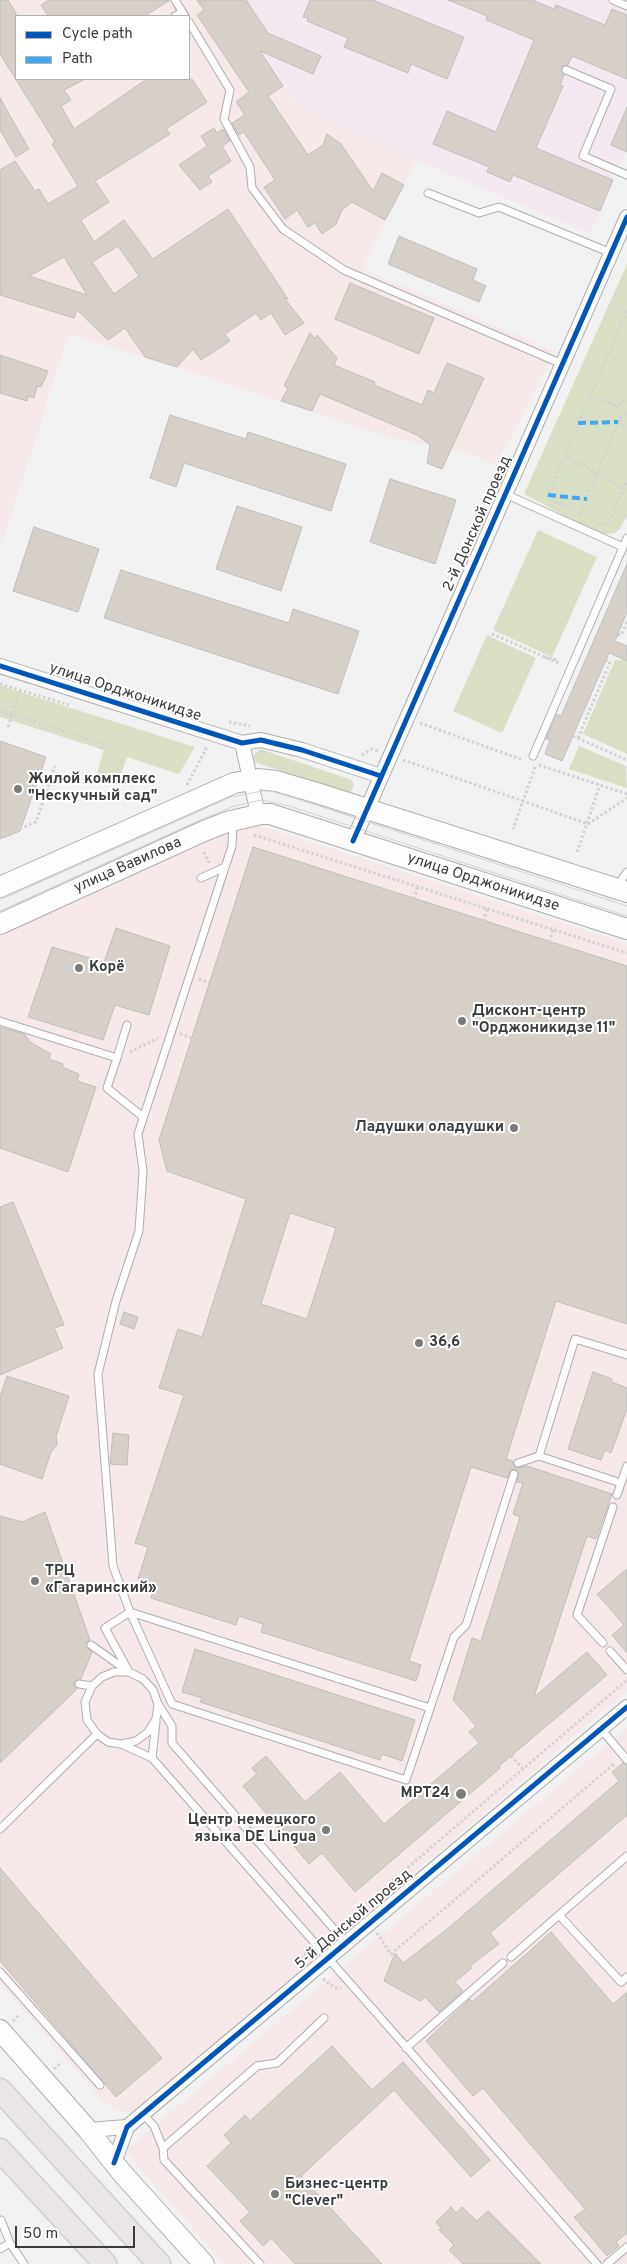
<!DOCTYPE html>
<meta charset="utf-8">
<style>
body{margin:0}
#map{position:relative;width:627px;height:2264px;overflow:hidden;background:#f2f2f2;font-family:Overpass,sans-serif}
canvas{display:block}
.legend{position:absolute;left:15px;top:15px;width:175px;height:65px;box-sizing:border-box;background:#fff;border:1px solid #b0b1b1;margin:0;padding:6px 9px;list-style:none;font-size:15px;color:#3a3b3b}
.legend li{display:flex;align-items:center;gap:10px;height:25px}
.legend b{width:25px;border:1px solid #b0b1b1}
.scale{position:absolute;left:15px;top:2226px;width:120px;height:22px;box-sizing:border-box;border:2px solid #3a3b3b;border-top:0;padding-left:6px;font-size:15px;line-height:18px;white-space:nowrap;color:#3a3b3b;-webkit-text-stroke:4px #fff;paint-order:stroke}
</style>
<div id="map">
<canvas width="627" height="2264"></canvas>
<ul class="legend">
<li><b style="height:6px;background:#0057b8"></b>Cycle path</li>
<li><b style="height:6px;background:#3fa9f5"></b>Path</li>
</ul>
<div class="scale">50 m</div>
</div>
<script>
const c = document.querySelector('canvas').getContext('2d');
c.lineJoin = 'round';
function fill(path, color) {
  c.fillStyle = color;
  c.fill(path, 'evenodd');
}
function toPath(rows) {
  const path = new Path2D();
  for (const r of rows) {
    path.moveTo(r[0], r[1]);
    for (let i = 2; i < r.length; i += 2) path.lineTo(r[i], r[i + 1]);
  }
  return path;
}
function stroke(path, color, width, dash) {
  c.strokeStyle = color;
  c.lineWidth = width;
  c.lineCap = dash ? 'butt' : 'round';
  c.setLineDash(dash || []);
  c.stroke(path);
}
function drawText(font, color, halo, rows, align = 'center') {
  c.font = font + ' Overpass,sans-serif';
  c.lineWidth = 4;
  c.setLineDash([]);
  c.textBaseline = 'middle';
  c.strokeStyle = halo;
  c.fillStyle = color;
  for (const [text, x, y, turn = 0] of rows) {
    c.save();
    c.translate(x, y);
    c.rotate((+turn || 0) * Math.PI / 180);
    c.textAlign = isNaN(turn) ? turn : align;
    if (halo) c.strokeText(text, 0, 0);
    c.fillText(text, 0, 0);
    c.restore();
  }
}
fill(toPath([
 [0,0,226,0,300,107,416,160,362,269,554,351,496,466,467,452,400,440,69,333,0,550],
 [16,16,189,16,189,79,16,79],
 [260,826,627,944,627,1691,135,2111,118,2112,103,2101,0,1983,0,935,233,831],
 [627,1728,627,2264,224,2264,128,2154,127,2149]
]), '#f7e8ea');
fill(toPath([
 [226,0,627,0,627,147,590,234,416,160,301,107]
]), '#f4e9f1');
fill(toPath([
 [627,264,627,516,619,530,614,533,601,535,524,494],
 [538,530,597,557,552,657,493,630],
 [487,635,536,658,502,733,453,711],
 [615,660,627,660,627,754,583,734],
 [0,685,20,692,195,747,179,774,127,757,119,780,97,773,104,750,0,717],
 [579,746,626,766,627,788,569,769],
 [260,749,352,780,354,785,351,792,348,794,255,762,253,757]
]), '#d9dfc5');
const building = toPath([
 [0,0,8,0,16,13,16,79,85,79,64,90,71,100,61,106,74,129,147,79,192,79,207,102,166,129,170,134,95,181,109,202,81,220,94,242,124,220,153,259,228,209,288,299,284,298,304,323,285,335,271,313,261,320,256,313,225,334,230,341,201,360,193,349,177,367,145,357,125,328,108,340,77,310,74,318,0,295,0,170,15,161,35,191,39,189,48,204,78,186,52,144,55,142,0,54,0,0],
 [118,246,139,276,114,294,92,262,118,246],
 [64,257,87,295,29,276,64,257],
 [49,0,170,0,145,16,48,16,41,5,49,0],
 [197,0,246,0,268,33,321,56,313,74,260,51,283,86,268,96,308,155,323,145,327,134,341,144,373,191,382,173,404,185,385,220,352,202,342,210,336,224,322,234,315,223,308,227,297,210,285,219,264,187,275,180,244,132,239,135,232,123,245,115,236,102,249,92,197,15,204,10,197,0],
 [310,0,373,0,464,37,447,79,411,64,408,73,344,47,348,38,307,21,308,18,303,17,310,0],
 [448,0,532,0,554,9,556,5,605,25,612,9,627,15,627,79,572,56,568,65,563,66,561,68,564,75,560,85,563,86,536,148,613,180,600,211,513,175,510,182,487,172,489,167,433,144,447,111,496,132,534,40,486,20,487,16,448,0],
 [0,98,29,149,16,157,0,130,0,98],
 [627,107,627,152,611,145,627,107],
 [214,128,217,133,223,129,230,141,222,146,231,161,208,176,212,182,200,190,179,165,207,146,201,136,214,128],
 [399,236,477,269,473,280,486,286,479,302,388,264,399,236],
 [350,283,434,318,419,354,335,319,350,283],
 [310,333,315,339,317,335,337,358,334,365,375,382,374,385,422,405,428,390,434,393,447,363,484,378,442,469,427,463,430,445,417,435,363,412,320,394,312,411,281,401,288,388,284,386,310,333],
 [0,355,48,371,41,387,37,386,34,398,28,396,27,401,0,393,0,355],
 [170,415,246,439,248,432,346,464,331,511,184,463,176,487,150,478,170,415],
 [390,479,456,500,435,564,370,542,390,479],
 [237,506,302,527,281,591,216,569,237,506],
 [34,527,99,549,78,612,13,591,34,527],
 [627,564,627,612,615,641,627,646,627,661,609,653,562,761,545,754,550,740,546,739,557,714,561,716,627,564],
 [121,570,289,623,293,609,359,631,338,694,104,618,121,570],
 [0,741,46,757,20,831,0,839,0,741],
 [253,847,627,966,627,1324,556,1301,506,1459,513,1461,513,1465,516,1468,527,1466,612,1494,596,1539,587,1536,534,1697,587,1652,607,1675,499,1766,500,1768,355,1892,322,1853,309,1864,243,1786,257,1774,252,1768,266,1756,305,1802,340,1772,384,1824,479,1743,469,1732,476,1726,453,1700,472,1638,481,1641,520,1517,513,1514,523,1483,517,1482,519,1473,515,1469,510,1470,507,1478,471,1467,409,1661,421,1665,416,1681,261,1632,263,1624,239,1616,236,1625,151,1598,155,1584,138,1579,148,1547,135,1543,184,1395,159,1388,178,1329,202,1337,246,1199,167,1171,159,1140,253,847],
 [290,1213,336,1228,307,1319,261,1304,290,1213],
 [116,928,170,946,149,1015,115,1005,103,1040,28,1017,52,947,104,962,116,928],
 [0,1027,24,1034,30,1042,51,1054,49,1059,63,1064,62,1067,79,1074,77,1081,96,1087,68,1172,0,1148,0,1027],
 [13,1202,64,1325,54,1328,63,1348,0,1375,0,1207,13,1202],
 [124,1312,138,1317,134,1329,120,1324,124,1312],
 [593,1372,612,1379,612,1382,627,1388,627,1409,611,1453,605,1450,601,1460,568,1449,593,1372],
 [7,1376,69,1396,56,1436,57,1445,51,1452,42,1479,0,1464,0,1397,7,1376],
 [113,1433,129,1435,127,1465,110,1464,113,1433],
 [45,1512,90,1640,86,1642,86,1647,92,1652,81,1679,74,1683,77,1689,0,1763,0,1516,22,1522,45,1512],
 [627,1569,627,1653,612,1635,624,1625,597,1594,627,1569],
 [195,1649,415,1720,402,1761,382,1754,380,1760,200,1702,202,1698,182,1692,195,1649],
 [623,1763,627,1765,627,1815,490,1933,499,1944,470,1966,472,1968,455,1982,463,1991,439,2012,425,1997,420,2001,384,1981,395,1953,403,1963,446,1930,619,1781,612,1772,623,1763],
 [0,1868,162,2058,116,2097,0,1961,0,1868],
 [551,1932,613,2004,627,1992,627,2233,616,2242,619,2246,607,2256,574,2217,585,2209,483,2088,473,2096,426,2041,470,1999,472,2002,551,1932],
 [332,2046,372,2090,403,2062,490,2160,471,2177,394,2090,301,2176,382,2264,295,2264,271,2238,263,2246,240,2221,250,2212,207,2166,231,2143,224,2135,245,2115,250,2121,332,2046],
 [451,2207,456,2213,462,2207,477,2221,488,2211,541,2264,463,2264,449,2250,454,2245,439,2230,441,2228,436,2222,451,2207]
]);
fill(building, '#d6d0c8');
stroke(building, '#bebebe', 1);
const service = toPath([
 [175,0,185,16],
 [613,0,627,6],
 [175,16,182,12],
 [189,22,230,90,224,119,250,167,252,188,283,229,344,270,562,364],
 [566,70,611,89,583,156,627,175],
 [428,193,479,213,499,207,611,253],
 [505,494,623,547],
 [533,756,627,538],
 [233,824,232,846,138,1134,143,1171,139,1231,116,1301,98,1374,113,1566,130,1612,172,1704,406,1780,454,1637,466,1625,514,1474],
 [201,878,225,867],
 [617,886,627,872],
 [0,1021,117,1058,107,1088,143,1117],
 [117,1058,127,1025],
 [539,1456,575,1339,627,1355],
 [518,1463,539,1456,621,1483,627,1466],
 [617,1495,621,1483],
 [603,1643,577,1615,613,1507],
 [91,1645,129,1672,143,1679,153,1690,158,1704,156,1719,148,1732,136,1741,121,1744,108,1742,97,1734,87,1720,85,1702,92,1686,102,1677,114,1672,129,1672],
 [610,1651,627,1670],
 [129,1672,105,1628,130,1612,430,1708],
 [79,1684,92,1686],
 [158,1704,172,1726,172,1743,346,1943],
 [601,1729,627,1760],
 [121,1744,152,1758,597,2264],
 [152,1758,156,1721],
 [0,1829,97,1734],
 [559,1915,627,1856],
 [511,1957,559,1915,621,1982,627,1977],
 [0,1972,100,2085],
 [406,2048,503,1963],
 [143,2114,154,2126,163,2148,164,2160,260,2264],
 [163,2148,257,2066,277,2063,324,2018],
 [1,2220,10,2243,24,2264],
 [0,2249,10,2243],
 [607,2264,627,2247]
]);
const minor = toPath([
 [0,666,242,743,261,740,302,750,381,776],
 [242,743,258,814],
 [353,841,627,217],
 [88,2130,127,2127],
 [114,2163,127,2127,627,1707]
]);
const secondary = toPath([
 [0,887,234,783,258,779,276,781,317,793,627,892],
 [0,924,204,831,227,822,261,814,270,814,627,929],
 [0,2030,88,2130,122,2173,204,2264]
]);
const primary = toPath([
 [0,2090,159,2264],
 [0,2150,105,2264]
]);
stroke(service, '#aeaeae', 9);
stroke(minor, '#aeaeae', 16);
stroke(secondary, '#aeaeae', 22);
stroke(primary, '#cfcfcf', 25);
stroke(toPath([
 [590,395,617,406],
 [620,418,617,406,627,399],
 [618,422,627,428],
 [565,455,624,489],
 [566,507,551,499,548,495,627,310],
 [580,515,620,418,627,413],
 [599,523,606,523,610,519,627,481],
 [492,634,561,664],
 [618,634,621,635,627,622],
 [544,657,557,660],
 [0,684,69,705],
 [0,711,108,745],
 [229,722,250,726],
 [420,723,523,760],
 [8,727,20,690],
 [573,736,627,760],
 [578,738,610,662,606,660],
 [101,749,103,744],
 [362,755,372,749,378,751],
 [403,760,523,801,513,829],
 [539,765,627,794],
 [535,767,523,801,588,824,627,798],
 [187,785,206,749,203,747],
 [20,829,36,822,55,766],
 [254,835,627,953],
 [204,852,209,863],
 [577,852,600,785],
 [414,899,418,886],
 [483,921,487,909],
 [549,942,553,930],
 [199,979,209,983],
 [180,1034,192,1038],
 [130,1052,158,1038],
 [511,1756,523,1769],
 [343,1923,627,1680],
 [377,1933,391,1954,615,1763],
 [303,1962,300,1959,309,1951],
 [323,1979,335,1988,341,1988],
 [13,2021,19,2015],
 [54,2069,62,2062]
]), '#d2d2d2', 3, [2.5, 2.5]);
stroke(service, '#fdfdfd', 7);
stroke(minor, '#fdfdfd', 14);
stroke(secondary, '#fdfdfd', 20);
stroke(primary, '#eae6ea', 22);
stroke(toPath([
 [0,900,231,797,262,791,271,791,291,797,627,906],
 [0,911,198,821,234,806,262,800,289,806,627,916]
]), '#d3d3d3', 1);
stroke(toPath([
 [578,423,618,422],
 [548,495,587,499]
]), '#3fa9f5', 4, [8, 4]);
stroke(toPath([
 [0,666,242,743,261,740,302,750,381,776],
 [353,841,627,217],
 [114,2163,127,2127,627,1707]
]), '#0057b8', 5);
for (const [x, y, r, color] of [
 [18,789,5,"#7a7b7b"],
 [79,968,5,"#7a7b7b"],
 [462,1021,5,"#7a7b7b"],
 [514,1128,5,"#7a7b7b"],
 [419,1343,5,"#7a7b7b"],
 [35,1581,5,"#7a7b7b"],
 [461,1794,6,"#7a7b7b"],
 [326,1830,5,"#7a7b7b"],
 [275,2194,5,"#7a7b7b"]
]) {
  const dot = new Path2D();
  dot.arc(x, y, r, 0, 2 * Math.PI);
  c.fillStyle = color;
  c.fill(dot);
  stroke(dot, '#fff', 2);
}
drawText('15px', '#3a3b3b', '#fff', [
 ["2-й Донской проезд",478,524,-66],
 ["улица Орджоникидзе",125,693,18],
 ["улица Вавилова",128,866,-24],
 ["улица Орджоникидзе",483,883,18],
 ["5-й Донской проезд",354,1920,-40]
]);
drawText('bold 15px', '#3a3b3b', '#fff', [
 ["Жилой комплекс",28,780],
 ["\"Нескучный сад\"",28,797],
 ["Корё",89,968],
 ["Дисконт-центр",472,1012],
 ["\"Орджоникидзе 11\"",472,1029],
 ["Ладушки оладушки",504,1128,"right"],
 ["36,6",429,1343],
 ["ТРЦ",45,1572],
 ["«Гагаринский»",45,1589],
 ["МРТ24",450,1794,"right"],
 ["Центр немецкого",316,1821,"right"],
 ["языка DE Lingua",316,1838,"right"],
 ["Бизнес-центр",285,2185],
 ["\"Clever\"",285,2202]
], 'left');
</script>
